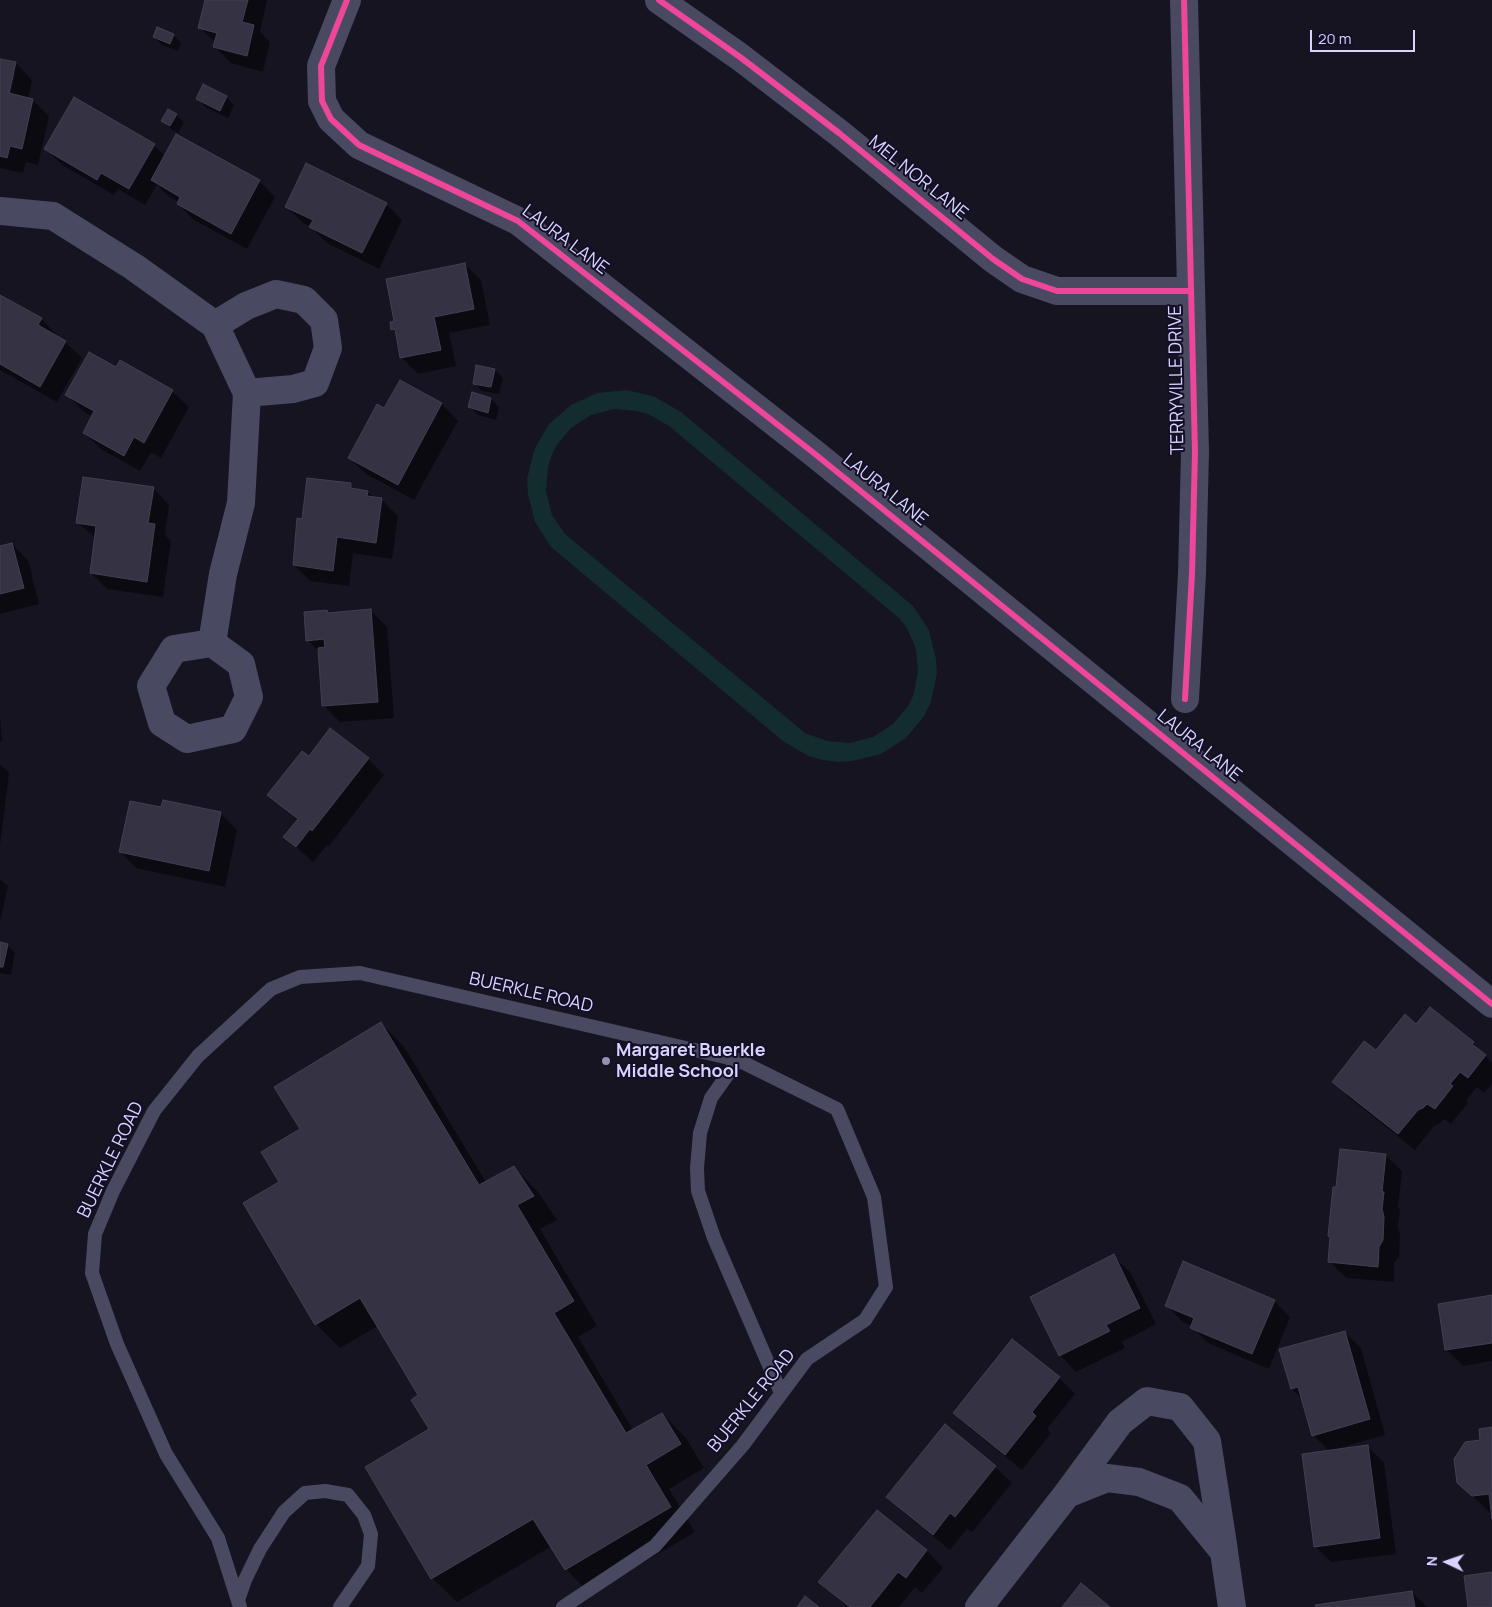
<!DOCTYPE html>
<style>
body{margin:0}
#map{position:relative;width:1492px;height:1607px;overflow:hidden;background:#161421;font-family:Manrope,sans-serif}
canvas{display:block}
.north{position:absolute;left:1422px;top:1537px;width:50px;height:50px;-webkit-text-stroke:4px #130f26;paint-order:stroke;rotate:273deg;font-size:14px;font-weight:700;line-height:20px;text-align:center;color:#d9d4ff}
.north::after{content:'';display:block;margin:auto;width:18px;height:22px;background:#d9d4ff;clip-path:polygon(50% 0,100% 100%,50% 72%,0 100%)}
.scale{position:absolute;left:1310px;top:30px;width:105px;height:22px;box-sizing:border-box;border:2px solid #d9d4ff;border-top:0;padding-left:6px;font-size:15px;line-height:18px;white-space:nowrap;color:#d9d4ff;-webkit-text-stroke:4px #130f26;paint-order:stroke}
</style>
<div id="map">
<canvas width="1492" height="1607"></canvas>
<div class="north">N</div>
<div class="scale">20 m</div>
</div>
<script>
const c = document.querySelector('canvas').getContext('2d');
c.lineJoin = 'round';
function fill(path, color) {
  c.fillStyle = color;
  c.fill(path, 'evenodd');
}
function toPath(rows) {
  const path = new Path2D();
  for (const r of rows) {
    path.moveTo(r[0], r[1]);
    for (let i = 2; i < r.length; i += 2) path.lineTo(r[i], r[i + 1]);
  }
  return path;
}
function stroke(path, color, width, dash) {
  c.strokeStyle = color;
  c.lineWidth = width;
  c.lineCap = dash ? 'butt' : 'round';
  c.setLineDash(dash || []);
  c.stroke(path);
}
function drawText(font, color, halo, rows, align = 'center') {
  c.font = font + ' Manrope,sans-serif';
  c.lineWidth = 4;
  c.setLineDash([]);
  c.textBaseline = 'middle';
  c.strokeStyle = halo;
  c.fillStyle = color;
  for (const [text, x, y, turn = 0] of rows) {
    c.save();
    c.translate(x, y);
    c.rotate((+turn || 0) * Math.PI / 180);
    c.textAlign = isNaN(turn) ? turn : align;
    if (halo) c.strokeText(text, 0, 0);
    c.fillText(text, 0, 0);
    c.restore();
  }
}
fill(toPath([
 [627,390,655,397,681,412,913,606,929,630,936,659,937,673,931,702,924,716,906,738,881,754,852,761,838,762,823,760,809,756,796,749,783,741,551,547,535,522,528,494,527,479,534,450,549,424,571,405,597,393],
 [614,409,637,411,648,414,669,426,899,618,907,628,916,649,918,672,913,696,908,706,893,724,873,737,850,743,827,741,805,733,565,534,552,515,546,491,548,468,551,457,556,446,571,428,591,415]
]), '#132c2d');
fill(toPath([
 [206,0,267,0,260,32,270,42,263,72,231,63,215,47,216,43,199,27],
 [173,35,181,43,178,51,162,45,154,37],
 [0,60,16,63,32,80,28,99,32,100,49,116,38,165,26,162,23,173,0,168],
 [12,74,15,74,9,100,7,99],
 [226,97,234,105,228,118,205,107,198,99],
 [176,115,184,122,178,133,171,129,163,121],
 [154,145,165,156,259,181,275,197,247,249,194,220,178,204,179,202,168,196,157,185,145,205,118,189,114,195,62,165,46,149],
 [386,204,402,220,379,269,327,243,311,227,303,223,286,206],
 [464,264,481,280,490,325,449,333,456,366,418,374,401,357,397,333,392,329,395,322],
 [0,296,41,319,57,335,56,337,65,342,82,358,57,402,0,370],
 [120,362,172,391,189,407,161,458,151,452,140,471,101,449,84,433,93,417,83,411,67,395,117,369],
 [495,370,503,378,499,394,482,391,474,383],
 [400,381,442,404,458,421,414,500,366,474,349,458,385,409],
 [473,394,491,399,499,407,496,420,478,415,470,407],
 [351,485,356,490,368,492,374,498,382,500,398,516,392,559,353,553,349,586,310,581,294,565,303,520],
 [153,488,169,505,165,535,171,541,163,597,107,589,91,573,96,539,78,523],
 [12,544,28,560,39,604,0,614,0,547],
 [327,611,329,614,371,611,387,627,394,718,340,722,323,705,319,652,308,640],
 [0,715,2,741,0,741],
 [309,758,368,759,384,775,329,846,327,845,313,862,285,837,298,821,269,795],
 [0,764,9,773,0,846],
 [164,801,221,814,237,830,225,887,136,868,120,851,162,809],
 [0,879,8,886,0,922],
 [0,944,7,945,15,953,11,975,0,973],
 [381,1023,405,1048,486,1182,514,1167,538,1192,557,1220,540,1229,597,1326,578,1337,633,1430,662,1414,686,1438,704,1468,669,1489,695,1532,590,1594,566,1569,552,1546,457,1602,432,1578,430,1429,420,1395,378,1326,340,1348,316,1324,280,1182,302,1129],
 [1417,1025,1473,1043,1492,1063,1492,1084,1484,1093,1477,1087,1466,1101,1468,1103,1451,1124,1444,1119,1439,1124,1434,1126,1415,1150,1350,1098,1334,1082],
 [1385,1155,1402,1171,1398,1208,1400,1209,1398,1227,1400,1234,1399,1257,1394,1263,1394,1282,1346,1278,1329,1261,1337,1188],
 [1113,1256,1130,1272,1156,1324,1122,1342,1125,1348,1076,1372,1060,1355],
 [1492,1297,1492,1361,1463,1366,1446,1349],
 [1274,1301,1290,1317,1269,1369,1208,1343,1192,1327,1192,1326,1183,1322,1166,1305],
 [1344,1332,1361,1348,1385,1435,1336,1449,1336,1451,1368,1447,1384,1463,1396,1554,1331,1562,1315,1546,1330,1452,1313,1435,1303,1400,1292,1389],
 [1059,1378,1075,1394,1047,1429,1051,1433,1022,1470,971,1429,955,1413],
 [1492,1429,1492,1512,1489,1512,1459,1483,1481,1441],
 [995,1467,1012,1483,972,1532,967,1529,950,1550,904,1513,888,1497],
 [877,1511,927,1551,943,1568,922,1593,915,1587,899,1607,848,1607,820,1582],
 [1412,1592,1427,1607,1317,1607]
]), '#0007');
const building = toPath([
 [205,0,248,0,242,22,254,25,247,56,213,47,217,33,198,28,205,0],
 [157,27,174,34,170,44,153,37,157,27],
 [0,59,16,62,9,93,33,99,22,149,10,146,7,158,0,156,0,59],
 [203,84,227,96,220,111,196,99,203,84],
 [74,97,155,144,129,189,101,173,97,180,44,149,74,97],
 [168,109,177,114,170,126,161,121,168,109],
 [176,134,260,180,231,234,177,204,180,197,151,180,176,134],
 [306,163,387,203,362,253,309,227,313,220,285,207,306,163],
 [465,263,474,309,434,317,441,350,400,358,395,329,391,330,390,322,394,321,386,279,465,263],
 [0,295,42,318,38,325,66,341,40,387,0,364,0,295],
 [89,352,116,367,120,360,173,390,144,443,134,437,124,456,83,433,94,411,65,395,89,352],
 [476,365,495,369,491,387,473,384,476,365],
 [400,380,442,403,398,485,348,458,377,404,384,408,400,380],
 [472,392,491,398,488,413,468,407,472,392],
 [83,477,154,487,148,523,155,524,147,582,90,573,96,526,76,523,83,477],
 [307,478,351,483,351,488,368,491,367,496,382,498,376,543,337,537,333,571,293,565,297,518,302,519,307,478],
 [12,543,24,588,0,594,0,546,12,543],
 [371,609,378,702,322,706,318,648,325,647,324,639,306,641,304,612,327,610,328,613,371,609],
 [330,728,369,758,312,831,310,829,296,847,283,837,298,819,267,795,302,751,309,756,330,728],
 [163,800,221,812,209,871,119,852,130,801,161,807,163,800],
 [0,942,8,944,3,967,0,967,0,942],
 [1430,1007,1474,1042,1472,1044,1486,1055,1468,1078,1460,1072,1450,1084,1453,1086,1435,1109,1427,1104,1423,1108,1418,1110,1398,1134,1332,1082,1364,1041,1376,1050,1405,1014,1416,1024,1430,1007],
 [381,1022,479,1185,514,1166,534,1196,517,1205,574,1301,554,1313,626,1433,662,1413,681,1444,646,1465,671,1507,565,1570,533,1519,431,1579,365,1467,429,1429,411,1400,418,1395,360,1298,315,1325,243,1203,279,1182,261,1152,300,1129,274,1087,381,1022],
 [1340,1149,1386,1154,1382,1192,1384,1192,1382,1209,1384,1217,1383,1240,1379,1247,1378,1267,1328,1262,1330,1237,1328,1236,1333,1187,1336,1187,1340,1149],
 [1114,1254,1140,1308,1106,1325,1110,1331,1059,1356,1030,1297,1114,1254],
 [1183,1261,1275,1300,1252,1354,1190,1328,1194,1318,1165,1306,1183,1261],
 [1492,1295,1492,1343,1445,1350,1438,1304,1492,1295],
 [1345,1331,1370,1419,1312,1436,1298,1387,1291,1389,1279,1349,1345,1331],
 [1012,1339,1060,1377,1032,1412,1036,1416,1005,1455,953,1413,1012,1339],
 [945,1424,996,1466,955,1517,950,1513,933,1535,886,1497,945,1424],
 [1492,1427,1492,1519,1489,1494,1472,1496,1457,1483,1454,1459,1465,1442,1480,1440,1479,1429,1492,1427],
 [1368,1445,1380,1538,1314,1547,1302,1454,1368,1445],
 [877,1510,927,1550,906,1578,898,1572,870,1607,850,1607,818,1582,877,1510],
 [1492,1572,1492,1607,1468,1607,1464,1576,1492,1572],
 [1081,1583,1110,1607,1062,1607,1081,1583],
 [1412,1591,1415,1607,1316,1607,1315,1605,1412,1591],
 [805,1596,819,1607,797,1607,805,1596]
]);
fill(building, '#343243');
stroke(building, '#433f54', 1);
stroke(toPath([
 [738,1060,711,1098,700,1133,697,1168,698,1191,714,1238,781,1393],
 [238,1600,245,1580,260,1549,284,1512,305,1493,325,1491,348,1495,364,1515,371,1534,368,1566,340,1607],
 [240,1607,218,1538,166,1454,117,1344,92,1273,95,1234,113,1191,154,1111,198,1056,271,989,300,977,360,973,738,1060,837,1109,874,1197,886,1287,865,1320,807,1359,743,1445,655,1546,563,1607]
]), '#4a4962', 14);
stroke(toPath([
 [347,0,321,66,322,101,331,119,359,145,518,221,815,454,1492,1004],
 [659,0,740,57,839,133,993,259,1022,279,1057,291,1190,291],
 [1184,0,1195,452,1192,574,1185,699],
 [0,211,53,216,134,267,215,325,247,393,241,503,223,574,212,643],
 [215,325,246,306,276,294,304,300,324,320,328,348,315,383,293,389,247,393],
 [212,643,241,664,249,697,233,729,187,739,162,723,151,686,174,649,212,643],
 [1067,1494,1120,1422,1147,1401,1180,1407,1207,1441,1224,1551],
 [979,1607,1067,1494,1107,1478,1139,1482,1180,1498,1224,1552,1232,1607]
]), '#4a4962', 28);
stroke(toPath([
 [347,0,321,66,322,101,331,119,359,145,518,221,815,454,1492,1004],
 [659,0,740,57,839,133,993,259,1022,279,1057,291,1190,291],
 [1184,0,1195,452,1192,574,1185,699]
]), '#ed469a', 6);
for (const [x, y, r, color] of [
 [606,1061,5,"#9591b1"]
]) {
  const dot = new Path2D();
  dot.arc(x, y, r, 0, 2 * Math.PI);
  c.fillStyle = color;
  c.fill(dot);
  stroke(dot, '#130f26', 2);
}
drawText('18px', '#d9d4ff', '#130f26', [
 ["MEL NOR LANE",918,178,39],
 ["LAURA LANE",565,240,37],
 ["TERRYVILLE DRIVE",1177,380,-91],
 ["LAURA LANE",885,490,39],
 ["LAURA LANE",1199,746,39],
 ["BUERKLE ROAD",531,993,13],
 ["BUERKLE ROAD",111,1160,-64],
 ["BUERKLE ROAD",752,1401,-51]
]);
drawText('bold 18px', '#d9d4ff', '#130f26', [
 ["Margaret Buerkle",616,1051],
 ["Middle School",616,1072]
], 'left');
</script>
